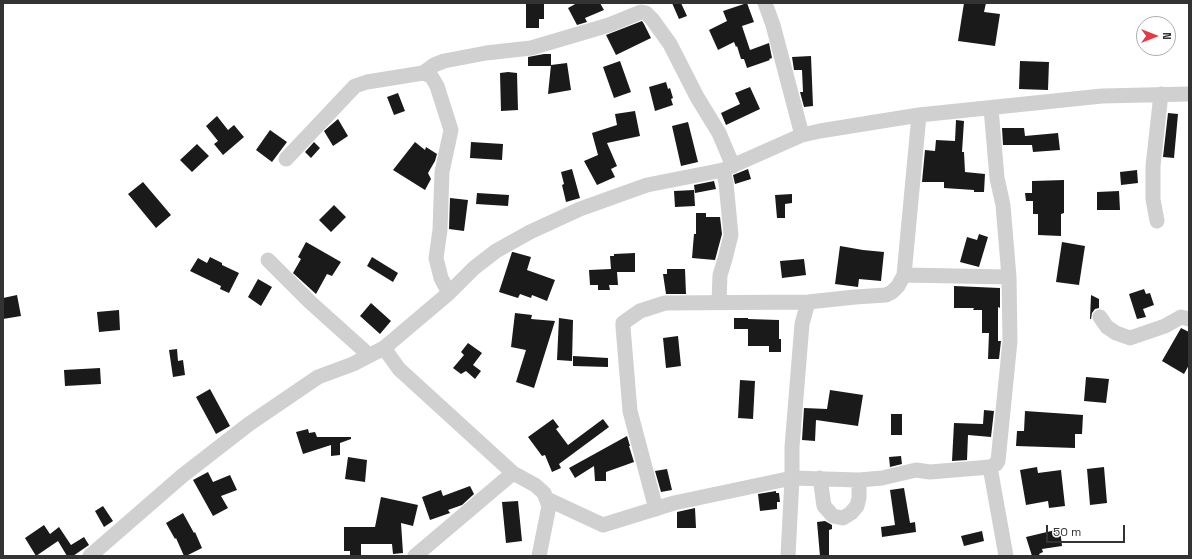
<!DOCTYPE html>
<style>
body{margin:0}
#map{position:relative;width:1192px;height:559px;overflow:hidden;background:#fff;font-family:"Space Grotesk",sans-serif}
canvas{display:block}
.frame{position:absolute;inset:0;border:4px solid #333;pointer-events:none}
.north{position:absolute;left:1136px;top:16px;width:40px;height:40px;box-sizing:border-box;background:#fff;border:1px solid #adadad;border-radius:50%;rotate:90deg;font-size:11px;font-weight:700;line-height:16px;text-align:center;color:#333}
.north::after{content:'';display:block;margin:auto;width:14px;height:18px;background:#e63946;clip-path:polygon(50% 0,100% 100%,50% 72%,0 100%)}
.scale{position:absolute;left:1046px;top:525px;width:79px;height:18px;box-sizing:border-box;border:2px solid #333;border-top:0;padding-left:5px;font-size:12px;line-height:14px;white-space:nowrap;color:#333;-webkit-text-stroke:3px #fff;paint-order:stroke}
</style>
<div id="map">
<canvas width="1192" height="559"></canvas>
<div class="frame"></div>
<div class="north">N</div>
<div class="scale">50 m</div>
</div>
<script>
const c = document.querySelector('canvas').getContext('2d');
c.lineJoin = 'round';
function fill(path, color) {
  c.fillStyle = color;
  c.fill(path, 'evenodd');
}
function toPath(rows) {
  const path = new Path2D();
  for (const r of rows) {
    path.moveTo(r[0], r[1]);
    for (let i = 2; i < r.length; i += 2) path.lineTo(r[i], r[i + 1]);
  }
  return path;
}
function stroke(path, color, width, dash) {
  c.strokeStyle = color;
  c.lineWidth = width;
  c.lineCap = dash ? 'butt' : 'round';
  c.setLineDash(dash || []);
  c.stroke(path);
}
fill(toPath([
 [526,3,544,3,544,19,539,19,539,28,526,28],
 [577,3,600,3,604,10,585,18,587,22,577,25,568,8],
 [672,3,681,3,687,16,679,19],
 [747,3,754,22,742,26,750,50,769,43,772,58,769,59,770,60,747,68,744,59,741,59,737,46,736,47,734,42,718,50,709,30,727,21,723,11],
 [964,3,986,3,984,12,1000,14,995,46,958,41],
 [642,21,644,24,651,38,616,55,606,35],
 [544,54,551,54,551,66,528,66,528,57],
 [811,56,813,106,804,107,800,92,803,92,802,70,794,70,792,57],
 [620,61,631,92,614,98,603,67],
 [1020,61,1049,62,1048,90,1019,89],
 [567,63,571,90,548,94,551,65],
 [508,72,517,73,518,110,501,111,500,73],
 [666,82,668,89,670,88,673,98,671,99,673,105,655,111,649,87],
 [750,87,760,109,726,125,721,113,740,104,735,93],
 [398,93,405,111,394,115,387,97],
 [635,111,640,136,607,143,617,166,611,169,615,177,597,185,584,161,598,155,592,133,617,125,615,114],
 [1168,113,1178,114,1174,158,1163,157],
 [217,116,228,130,234,125,244,137,223,155,214,144,218,141,206,126],
 [338,119,348,136,333,146,324,131],
 [956,120,964,121,962,152,964,152,965,172,985,174,984,192,974,192,974,190,944,188,944,182,922,182,925,150,935,151,936,140,955,141],
 [688,122,698,162,681,166,672,126],
 [1002,128,1024,128,1025,136,1058,133,1060,150,1033,152,1032,145,1003,145],
 [270,130,287,142,272,162,256,150],
 [314,142,320,148,311,158,305,152],
 [415,142,425,150,426,147,437,154,435,161,428,173,431,179,425,190,393,170],
 [471,142,503,144,502,160,470,158],
 [197,144,209,156,192,172,180,160],
 [572,169,580,198,566,202,562,185,564,184,561,172],
 [748,169,751,179,735,184,733,175],
 [1137,170,1138,183,1121,185,1120,172],
 [1064,180,1064,213,1061,214,1061,236,1038,235,1038,214,1033,214,1033,201,1026,201,1025,193,1032,193,1032,181],
 [714,181,716,189,695,193,694,185],
 [143,182,171,215,156,228,128,194],
 [694,190,695,206,675,207,674,191],
 [1119,191,1120,210,1097,210,1097,192],
 [477,193,509,195,508,206,476,204],
 [792,194,792,203,785,204,785,218,777,218,775,195],
 [450,198,468,200,464,231,449,229],
 [334,205,346,217,331,232,319,220],
 [696,213,706,213,706,217,720,217,722,234,715,260,692,258,694,234,696,234],
 [979,234,988,237,979,267,960,262,967,237,977,240],
 [306,242,341,262,332,276,327,274,316,294,293,273,301,259,298,257],
 [1062,242,1085,246,1079,285,1056,282],
 [840,246,863,250,884,252,881,281,859,279,858,287,835,284],
 [512,252,513,252,531,257,527,270,555,280,547,301,532,295,531,298,520,294,518,298,499,292],
 [635,253,635,272,617,272,618,285,609,285,610,290,598,290,598,285,590,285,589,270,611,269,610,256,614,256,614,254],
 [210,257,222,263,222,265,239,273,229,293,220,289,221,286,190,271,198,258,207,263],
 [372,257,398,273,393,282,367,266],
 [804,259,806,275,782,278,780,261],
 [667,269,685,269,686,294,666,294,663,274,667,274],
 [258,279,272,287,261,306,248,297],
 [954,286,1000,288,1000,308,998,307,998,341,1001,341,999,359,988,359,989,333,982,333,982,310,973,310,974,308,954,308],
 [1144,289,1146,294,1150,293,1154,305,1143,309,1146,317,1137,319,1129,294],
 [17,295,21,316,3,319,3,298],
 [1091,295,1099,299,1099,308,1095,309,1092,313,1091,319,1090,319],
 [371,303,391,321,380,334,360,316],
 [119,310,120,330,99,332,97,312],
 [515,313,532,315,531,319,555,321,534,388,516,382,526,350,511,347],
 [559,318,573,320,572,361,557,360],
 [734,318,748,318,748,319,779,320,779,339,781,339,781,352,769,352,769,346,748,346,748,329,734,329],
 [1181,328,1189,332,1189,365,1184,374,1162,361],
 [678,336,681,366,666,368,663,338],
 [468,343,482,353,473,365,481,371,475,379,466,371,461,374,453,368,464,355,461,352],
 [177,349,178,361,183,360,185,375,173,377,169,350],
 [573,356,608,358,608,367,573,366],
 [100,368,101,384,65,386,64,370],
 [1086,377,1109,379,1106,403,1084,401],
 [740,380,755,381,753,419,738,418],
 [210,389,230,426,216,434,196,397],
 [830,390,863,395,858,426,816,420,815,441,802,440,804,408,827,409],
 [984,410,994,411,991,437,968,435,967,460,952,461,954,423,983,424],
 [1025,411,1083,415,1082,434,1075,434,1075,448,1016,446,1017,431,1024,431],
 [891,414,902,414,902,435,891,435],
 [553,419,559,427,556,429,568,445,603,419,609,427,559,464,561,468,552,472,545,455,542,456,528,437],
 [308,429,309,433,315,432,317,437,351,437,351,439,340,443,340,455,331,456,331,445,303,454,296,432],
 [627,436,630,446,629,446,634,462,606,472,606,481,595,481,594,466,575,478,569,468],
 [901,456,902,464,890,467,889,457],
 [348,457,367,460,365,482,345,479],
 [1037,467,1038,473,1061,470,1065,506,1049,508,1048,501,1026,505,1020,470],
 [1104,467,1107,503,1090,505,1087,469],
 [667,469,672,490,661,492,655,471],
 [208,472,213,482,230,475,237,490,221,496,228,508,213,516,193,480],
 [470,486,474,494,462,505,448,510,450,513,430,520,422,497,441,490,443,496],
 [904,488,910,523,915,522,916,532,882,537,881,527,895,525,890,490],
 [776,491,776,493,779,493,780,502,777,502,777,509,760,511,758,494],
 [381,497,418,505,413,526,401,523,403,553,393,554,392,544,361,544,361,556,350,556,350,551,344,551,344,527,375,527],
 [518,501,522,541,506,543,502,502],
 [103,506,113,521,104,527,95,511],
 [695,508,696,528,677,528,677,512],
 [183,513,194,533,195,532,202,548,186,556,184,556,176,538,175,539,166,523],
 [825,521,832,525,832,529,829,530,829,556,820,556,817,522],
 [44,525,50,534,59,527,71,545,84,537,89,545,73,556,67,556,58,541,36,556,25,538],
 [1060,529,1062,546,1042,549,1043,552,1039,554,1040,556,1032,556,1026,537,1047,532],
 [982,531,984,541,964,546,961,536]
]), '#1a1a1a');
stroke(toPath([
 [765,3,773,25,802,135],
 [423,73,431,76,437,86,451,130,442,172,440,230,436,258,441,278,449,293],
 [286,159,355,86,367,82,423,73,434,65,444,61,486,53,531,48,609,25,641,12,646,13,652,19,670,44,697,97,719,133,733,166],
 [1157,221,1153,199,1153,166,1161,94],
 [268,260,310,302,369,355],
 [904,275,1009,277],
 [719,302,720,275,725,259,731,235,726,183,723,170],
 [1100,317,1107,327,1116,333,1130,338,1165,326,1181,317,1189,319],
 [384,348,399,369,513,473,535,485,544,493,549,506,539,556],
 [990,467,1006,556],
 [820,478,824,506,833,516,843,518,851,513,857,506,859,498,859,480],
 [547,499,603,525,674,503,792,478,859,480,882,478,916,470,930,472,990,467,996,464,998,461,1010,341,1009,277,1003,205,997,178,991,108],
 [656,509,630,411,623,327,623,323,640,311,665,303,808,302,855,297,886,295,892,292,898,286,904,275,919,115],
 [90,556,182,476,249,424,318,377,353,364,384,348,449,293,474,268,496,251,530,232,580,209,647,185,723,170,802,135,820,131,919,115,1102,96,1189,94],
 [415,556,513,473],
 [788,556,792,478,792,447,802,324,808,302]
]), '#d0d0d0', 15);
</script>
